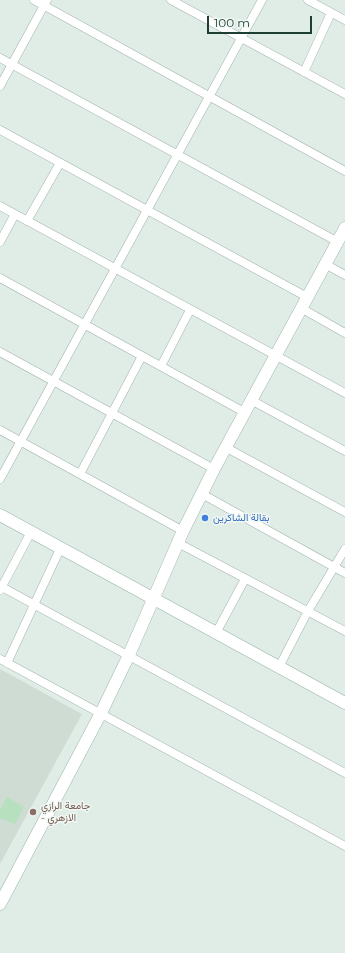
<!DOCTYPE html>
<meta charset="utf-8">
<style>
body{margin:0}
#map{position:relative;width:345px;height:953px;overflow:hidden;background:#e0ece6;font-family:Montserrat,sans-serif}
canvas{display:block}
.scale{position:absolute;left:207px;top:16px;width:105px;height:18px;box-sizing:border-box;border:2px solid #1f3e33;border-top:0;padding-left:5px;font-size:12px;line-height:14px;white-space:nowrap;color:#1f3e33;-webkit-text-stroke:3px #f0f8f4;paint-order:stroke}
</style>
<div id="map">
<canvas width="345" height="953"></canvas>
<div class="scale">100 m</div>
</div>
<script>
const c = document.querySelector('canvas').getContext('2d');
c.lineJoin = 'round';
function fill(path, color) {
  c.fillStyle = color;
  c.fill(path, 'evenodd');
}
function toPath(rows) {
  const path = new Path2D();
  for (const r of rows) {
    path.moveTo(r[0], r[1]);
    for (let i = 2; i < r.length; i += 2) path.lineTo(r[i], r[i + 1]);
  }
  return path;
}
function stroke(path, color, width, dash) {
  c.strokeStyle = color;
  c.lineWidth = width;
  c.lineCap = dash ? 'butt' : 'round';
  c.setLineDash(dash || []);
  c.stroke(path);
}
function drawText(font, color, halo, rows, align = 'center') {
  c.font = font + ' Montserrat,Vazirmatn,sans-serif';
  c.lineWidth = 3;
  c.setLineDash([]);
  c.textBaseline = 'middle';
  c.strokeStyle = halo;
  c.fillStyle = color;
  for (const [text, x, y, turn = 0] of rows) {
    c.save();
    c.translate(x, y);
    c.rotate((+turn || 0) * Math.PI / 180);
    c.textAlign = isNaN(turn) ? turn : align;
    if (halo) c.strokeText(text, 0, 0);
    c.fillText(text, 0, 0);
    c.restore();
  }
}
fill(toPath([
 [0,669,82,714,0,864]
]), '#cedcd4');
fill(toPath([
 [7,797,24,807,15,824,0,818,0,810]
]), '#b6e0be');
const street = toPath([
 [34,0,345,171],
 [171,0,345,94],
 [308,0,345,20],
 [0,58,338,242],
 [304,72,331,13],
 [0,86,47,0],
 [0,130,307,297],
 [0,206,345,393],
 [27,221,60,163],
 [0,242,15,214],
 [325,264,345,275],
 [0,278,244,412],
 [301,308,345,333],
 [0,352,214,469],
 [161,366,190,310],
 [251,400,345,451],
 [0,430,183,531],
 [225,447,345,512],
 [80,474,142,356],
 [0,479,262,0],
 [202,494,345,573],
 [178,543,345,631],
 [0,586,345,773],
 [0,590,31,532],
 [216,633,245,579],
 [0,659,345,846],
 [7,663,60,549],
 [279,667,308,611,345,549]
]);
const secondary = toPath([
 [0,515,345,703],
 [0,904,101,713,128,657,183,531,214,469,345,228]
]);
stroke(street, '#a2b4ad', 9);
stroke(secondary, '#9db9ad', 13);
stroke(street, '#fff', 8);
stroke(secondary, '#fff', 12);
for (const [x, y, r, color] of [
 [205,518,4,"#3f7fe0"],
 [33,812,4,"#8d6e63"]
]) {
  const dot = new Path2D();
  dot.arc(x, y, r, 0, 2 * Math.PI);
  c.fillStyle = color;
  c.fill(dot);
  stroke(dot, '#f0f8f4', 1.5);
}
drawText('10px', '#366cbe', '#f0f8f4', [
 ["بقالة الشاكرين",213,518]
], 'left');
drawText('10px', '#785e54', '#f0f8f4', [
 ["جامعة الرازي",41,806],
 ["- الازهري",41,818]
], 'left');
</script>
